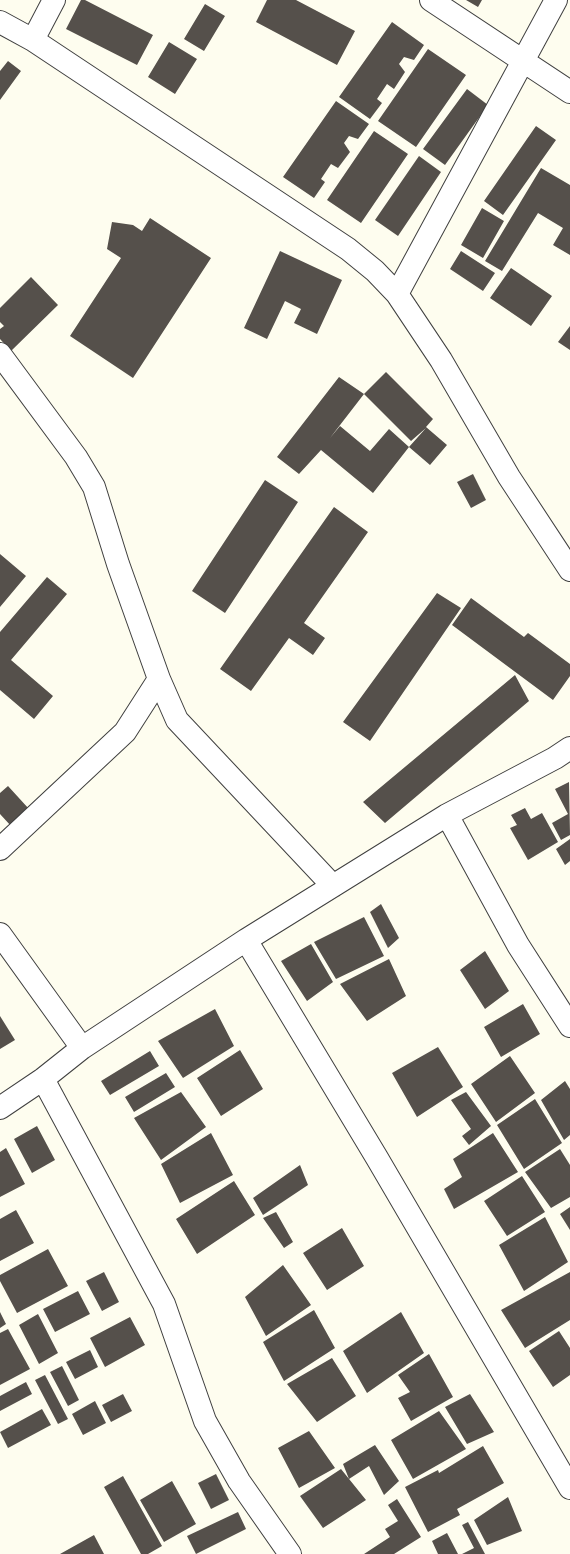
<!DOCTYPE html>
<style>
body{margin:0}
canvas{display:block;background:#fefdef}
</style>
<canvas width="570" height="1554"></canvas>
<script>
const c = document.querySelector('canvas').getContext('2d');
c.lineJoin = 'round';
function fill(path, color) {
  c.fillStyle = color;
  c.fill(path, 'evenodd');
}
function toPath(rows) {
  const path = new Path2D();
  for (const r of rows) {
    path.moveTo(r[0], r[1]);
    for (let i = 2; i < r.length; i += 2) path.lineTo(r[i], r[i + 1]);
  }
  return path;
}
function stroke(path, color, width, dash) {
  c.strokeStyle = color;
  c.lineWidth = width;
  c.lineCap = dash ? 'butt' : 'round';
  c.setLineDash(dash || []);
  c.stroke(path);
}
fill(toPath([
 [81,0,85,0,153,35,137,65,66,29],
 [267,0,296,0,355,31,337,65,256,22],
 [466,0,482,0,478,7],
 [205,4,225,16,204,51,184,39],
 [392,22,424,45,414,60,404,57,399,64,405,72,394,89,387,84,377,99,382,103,370,119,339,97],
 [169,42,197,59,175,94,148,77],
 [428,49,466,75,416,147,378,121],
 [8,61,21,71,0,100,0,71],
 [467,89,488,105,445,165,423,149],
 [336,101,369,124,358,139,349,136,344,143,350,152,338,168,331,164,321,179,325,182,314,198,283,177],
 [536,126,556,140,503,215,484,201],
 [374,131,408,154,361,223,327,200],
 [419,156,441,172,398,236,375,220],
 [541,168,570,185,570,255,553,245,563,228,538,213,502,271,485,261],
 [482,208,504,221,483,258,461,245],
 [150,218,211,258,133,378,70,336,121,258,107,249,112,222,133,225,142,231],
 [280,251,342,280,317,334,294,323,301,309,285,301,267,339,244,328],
 [461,251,495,273,483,291,450,269],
 [511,268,552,296,531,326,490,298],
 [31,277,58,305,11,351,0,339,0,329,4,326,0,322,0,308],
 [570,326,570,350,558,342],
 [386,372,433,419,426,427,447,445,430,465,409,447,373,493,321,450,299,474,277,457,339,377,364,394,330,438,340,426,370,451,389,429,409,447,426,428,411,441,364,394],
 [473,474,486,500,471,508,457,482],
 [265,480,298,502,225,613,192,591],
 [334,507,368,532,304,623,325,638,313,655,289,638,251,691,220,669],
 [0,554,26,576,0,607],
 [47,577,67,594,11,660,53,696,34,719,0,690,0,632],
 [437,593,461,608,370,741,343,722],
 [471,598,524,637,528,633,570,664,570,676,553,700,452,625],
 [515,675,529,701,385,823,363,802],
 [569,782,570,835,561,840,552,823,568,814,555,789],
 [8,786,29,809,11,826,0,814,0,793],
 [525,808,531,819,542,813,558,842,528,860,510,828,517,825,511,815],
 [570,839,570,861,565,865,556,849],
 [381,904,399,938,388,948,370,912],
 [364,917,384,956,336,979,314,942],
 [311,944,333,982,307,1001,281,961],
 [485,951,509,991,485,1009,460,970],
 [389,959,406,996,367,1021,340,984],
 [523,1004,540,1034,501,1057,484,1027],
 [215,1009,234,1046,183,1078,158,1041],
 [0,1016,15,1040,0,1049],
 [438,1047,463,1087,417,1117,392,1073],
 [240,1050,263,1089,221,1116,197,1078],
 [150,1051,159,1066,110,1095,101,1081],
 [510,1056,535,1093,496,1122,471,1084],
 [166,1073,175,1087,134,1112,125,1097],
 [565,1081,570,1089,570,1135,564,1140,541,1100],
 [181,1092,206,1127,161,1160,134,1118],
 [466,1092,491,1126,469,1145,462,1136,471,1129,451,1100],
 [535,1099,562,1143,524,1169,497,1125],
 [37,1126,55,1160,32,1173,14,1139],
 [211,1133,233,1175,180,1203,161,1164],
 [493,1133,518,1172,454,1209,444,1189,462,1177,453,1159],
 [6,1148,25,1184,0,1197,0,1152],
 [560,1149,570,1165,570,1197,551,1208,525,1172],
 [300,1165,308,1185,263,1215,253,1198],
 [522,1176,545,1212,507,1236,484,1201],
 [234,1181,255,1215,197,1254,176,1219],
 [570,1207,570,1230,560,1214],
 [16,1210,34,1243,0,1261,0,1219],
 [276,1212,293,1242,284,1248,263,1218],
 [545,1217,568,1262,524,1291,499,1245],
 [342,1228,364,1266,327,1290,303,1253],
 [48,1249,68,1286,17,1313,0,1281,0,1275],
 [283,1265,311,1305,266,1336,245,1297],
 [104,1272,119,1302,102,1311,86,1281],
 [570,1272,570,1320,525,1348,501,1310],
 [78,1291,90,1314,55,1332,43,1309],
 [314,1310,335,1348,284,1381,263,1342],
 [0,1312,6,1324,0,1328],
 [401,1312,424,1353,367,1393,343,1351],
 [38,1314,58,1353,39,1364,19,1325],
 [130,1317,145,1345,105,1367,90,1338],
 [8,1329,30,1369,0,1385,0,1333],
 [559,1331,570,1348,570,1375,553,1387,529,1351],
 [90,1350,98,1367,75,1379,66,1362],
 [429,1354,453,1397,411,1421,398,1398,410,1392,398,1375],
 [332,1358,356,1396,317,1422,287,1384],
 [62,1366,79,1400,68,1406,50,1372],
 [45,1375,68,1419,58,1424,35,1380],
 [26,1382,32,1394,0,1411,0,1396],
 [123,1394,132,1411,111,1422,102,1405],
 [470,1394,494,1432,467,1444,445,1407],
 [95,1401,106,1423,83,1435,72,1414],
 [42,1409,51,1425,8,1448,0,1432],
 [439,1411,466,1449,413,1479,391,1440],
 [309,1431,335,1468,299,1488,278,1448],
 [375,1445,399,1481,384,1495,369,1466,349,1479,343,1464],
 [483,1446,504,1483,457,1509,460,1515,428,1532,405,1487,438,1470,439,1473],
 [341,1469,366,1500,323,1528,300,1496],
 [216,1474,229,1500,211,1509,198,1483],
 [123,1476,162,1546,148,1554,141,1554,104,1487],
 [172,1481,196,1524,164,1542,140,1500],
 [508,1497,522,1531,487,1545,474,1520],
 [397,1499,421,1537,394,1554,364,1554,390,1537,385,1529,398,1521,388,1505],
 [238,1512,246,1529,196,1554,187,1536],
 [468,1522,485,1554,462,1554,474,1548,462,1525],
 [447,1533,458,1554,438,1554,432,1541],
 [94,1535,104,1554,60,1554]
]), '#55504b');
const minor = toPath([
 [431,0,570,92],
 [0,22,33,40,348,249,375,271,397,294,441,360,509,477,570,570],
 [33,40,54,0],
 [397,294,556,0],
 [0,354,76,457,94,487,118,564,159,679,177,720,333,886],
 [447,815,518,945,570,1026],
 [0,849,125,732,159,679],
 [0,934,82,1048],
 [246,940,377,1158,570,1488],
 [43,1079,164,1304,205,1421,239,1481,290,1554],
 [0,1108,43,1079,82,1048,246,940,447,815,555,758,570,748]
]);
stroke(minor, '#404040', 24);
stroke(minor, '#fff', 22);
</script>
